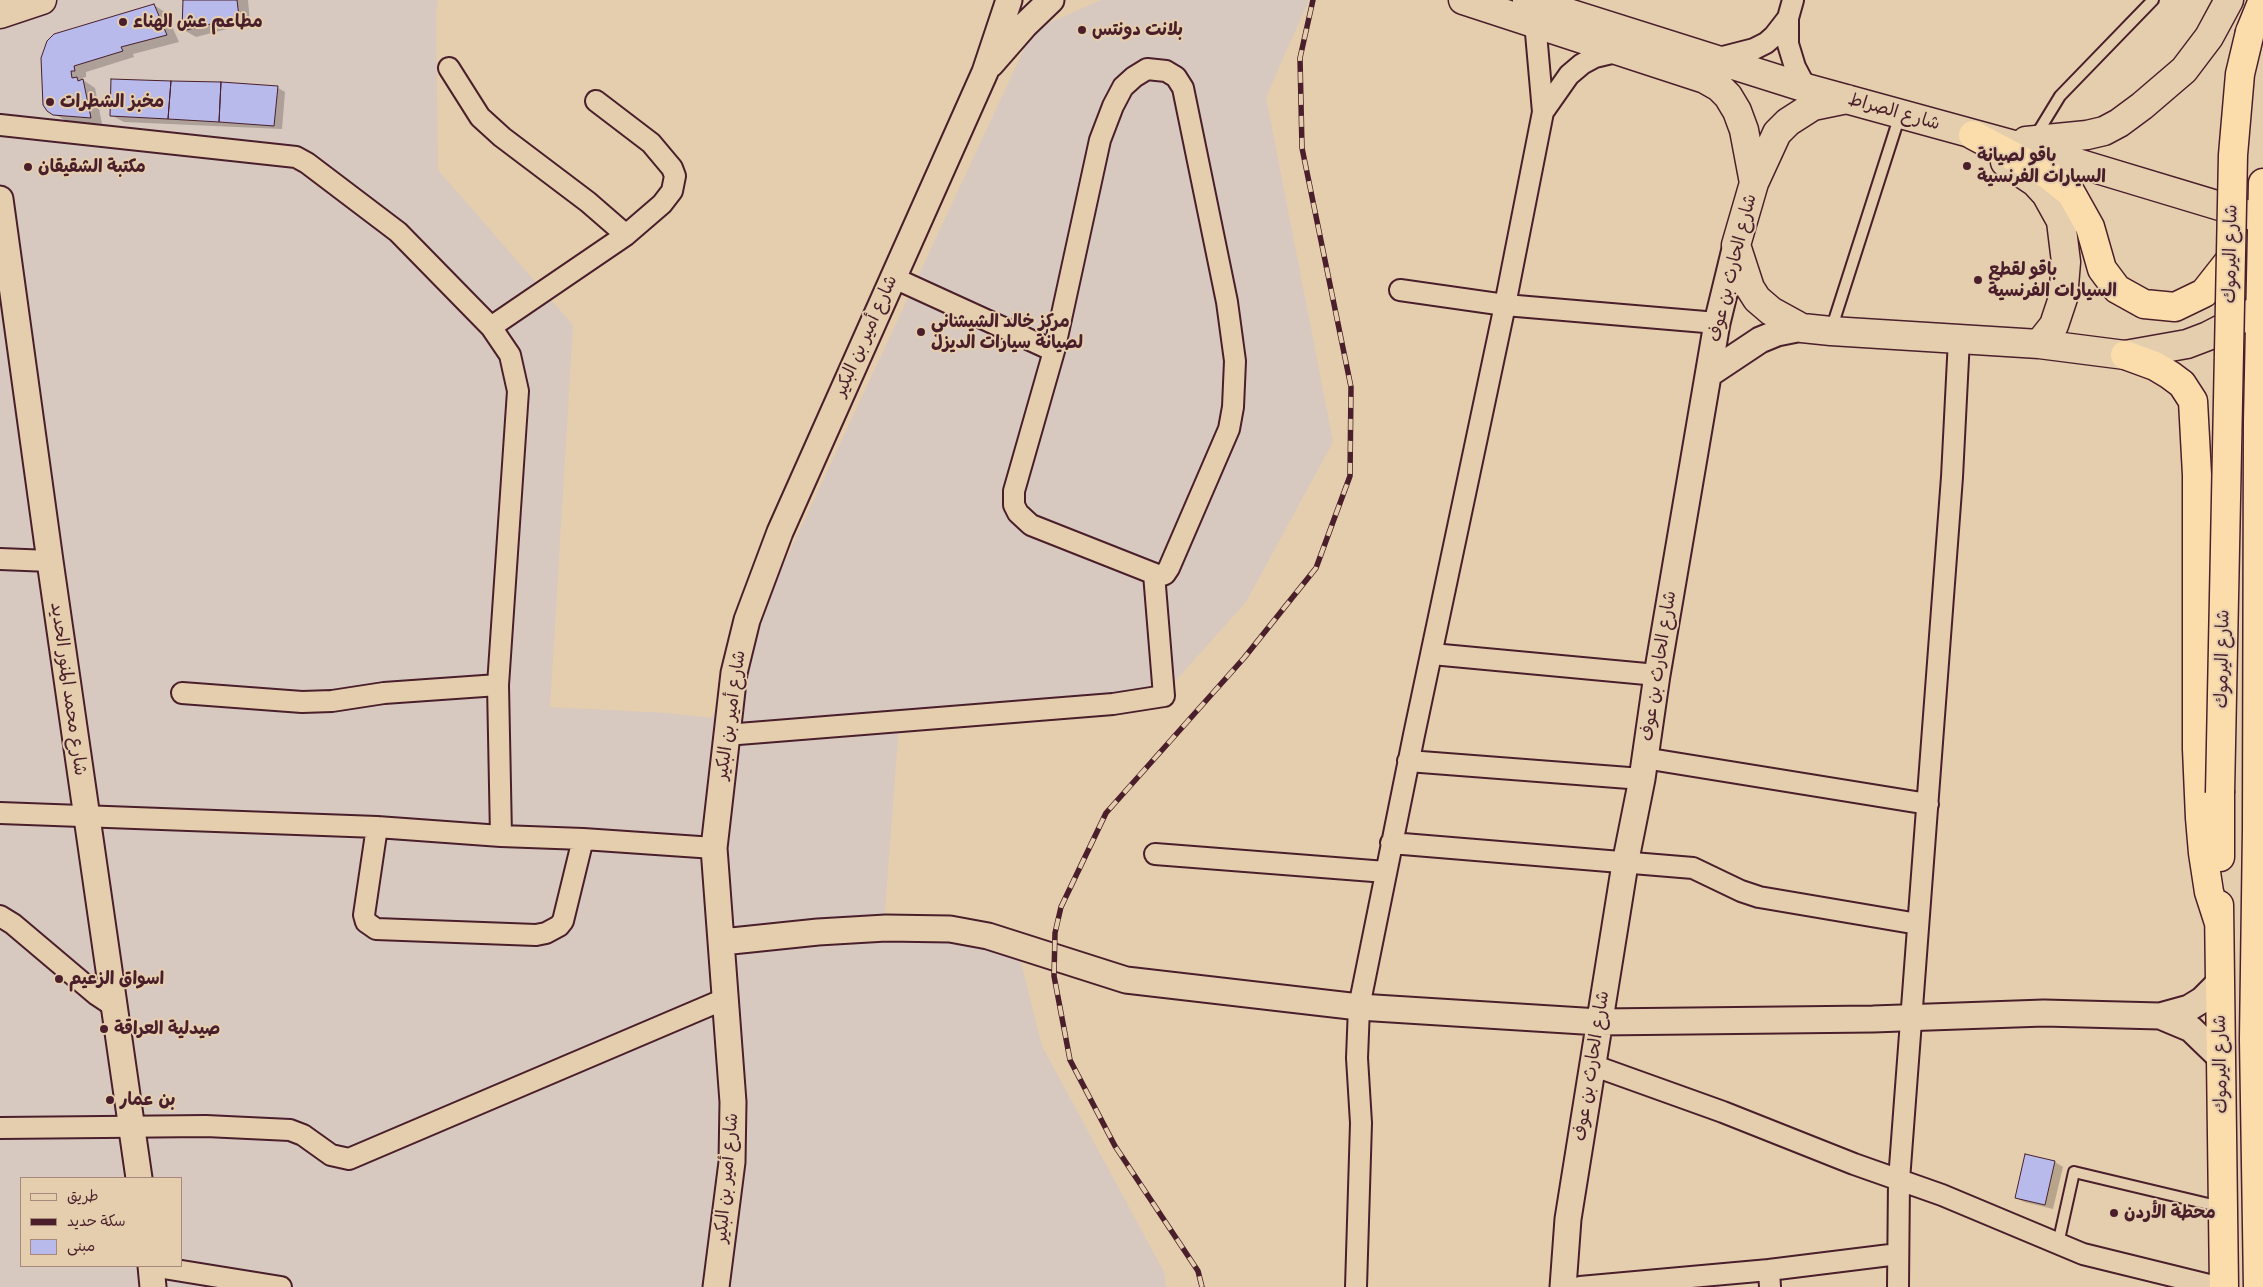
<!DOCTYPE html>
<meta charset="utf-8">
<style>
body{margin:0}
#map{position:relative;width:2263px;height:1287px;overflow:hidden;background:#e5ceae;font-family:Caveat,"Playpen Sans Arabic",sans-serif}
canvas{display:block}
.legend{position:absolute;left:20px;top:1177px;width:162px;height:90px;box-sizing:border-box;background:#e5ceae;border:1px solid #a7887a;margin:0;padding:6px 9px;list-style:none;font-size:15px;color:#4a1f2b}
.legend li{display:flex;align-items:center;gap:10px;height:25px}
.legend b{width:25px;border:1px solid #a7887a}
</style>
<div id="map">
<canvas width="2263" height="1287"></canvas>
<ul class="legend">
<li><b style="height:6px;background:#e5ceae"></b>طريق</li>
<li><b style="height:6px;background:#4a1f2b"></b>سكة حديد</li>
<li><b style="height:14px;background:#b7baeb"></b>مبنى</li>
</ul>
</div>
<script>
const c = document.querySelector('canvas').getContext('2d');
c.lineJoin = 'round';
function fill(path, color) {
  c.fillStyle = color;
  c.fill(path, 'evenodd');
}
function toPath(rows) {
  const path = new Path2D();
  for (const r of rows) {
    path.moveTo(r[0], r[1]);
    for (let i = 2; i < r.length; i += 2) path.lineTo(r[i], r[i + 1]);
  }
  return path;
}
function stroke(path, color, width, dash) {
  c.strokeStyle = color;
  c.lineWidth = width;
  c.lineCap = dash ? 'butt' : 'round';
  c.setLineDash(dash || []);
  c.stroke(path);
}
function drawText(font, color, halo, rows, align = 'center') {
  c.font = font + ' Caveat,"Playpen Sans Arabic",sans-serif';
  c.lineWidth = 4;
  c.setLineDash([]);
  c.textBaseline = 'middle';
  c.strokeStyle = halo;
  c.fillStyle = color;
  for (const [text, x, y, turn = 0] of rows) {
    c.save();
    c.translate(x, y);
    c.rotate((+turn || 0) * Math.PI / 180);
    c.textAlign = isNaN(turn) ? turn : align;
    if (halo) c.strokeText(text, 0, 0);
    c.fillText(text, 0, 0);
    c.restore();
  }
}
fill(toPath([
 [0,0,438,0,436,12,438,170,573,325,550,707,667,713,712,718,1033,30,1101,0,1309,0,1266,97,1333,442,1246,602,1168,689,899,724,884,923,1020,959,1042,1046,1164,1272,1166,1287,0,1287],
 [21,1178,181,1178,181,1266,21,1266]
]), '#d7c8c0');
fill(toPath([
 [184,0,248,0,250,23,196,37,184,30],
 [154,5,166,13,179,42,133,54,134,57,86,72,86,77,82,78,83,80,95,88,102,124,67,121,54,114,42,58],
 [278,88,285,92,282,129,124,122,111,115],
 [2055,1162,2063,1167,2053,1209,2024,1202,2016,1198]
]), '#0003');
const building = toPath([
 [183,0,237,0,239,17,182,31,183,0],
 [154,4,167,35,121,47,123,51,74,66,75,71,71,71,72,78,77,77,78,81,83,79,91,118,53,115,47,111,43,105,41,58,47,41,54,34,154,4],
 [111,79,171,81,168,119,110,116,111,79],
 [171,81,221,82,219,122,168,119,171,81],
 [221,82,278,86,274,126,219,122,221,82],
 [2025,1154,2055,1161,2045,1205,2015,1198,2025,1154]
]);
fill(building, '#b7baeb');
stroke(building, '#4a1f2b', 1);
const service = toPath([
 [2035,137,2060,96,2153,0],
 [1831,330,1900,115],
 [2058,1244,2074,1172,2221,1207]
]);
const minor = toPath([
 [1793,0,1788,18,1788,44,1795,67,1806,88],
 [1715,59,1754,49,1766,43,1774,36,1788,18],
 [449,68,480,117,502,137,588,202,626,235,491,327],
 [1147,69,1166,71,1176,77,1183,88,1227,302,1235,361,1233,407,1229,429,1169,568,1165,574,1160,576,1031,525,1018,513,1014,505,1014,491,1054,351,1100,140,1113,106,1123,87,1134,77,1147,69],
 [596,101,651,143,672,168,675,176,672,191,662,204,626,235],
 [1543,112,1569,75,1582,64,1595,57,1620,51],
 [0,125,296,157,307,163,398,232,491,327,510,355,518,391,498,685,501,836],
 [892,277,1054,351],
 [1400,290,1505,305,1717,323],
 [0,559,50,561],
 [1432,654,1657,675],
 [182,693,302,702,332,701,384,693,498,685],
 [726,735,1113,704,1164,696,1154,574],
 [1644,758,1928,804],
 [1408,761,1642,779],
 [0,813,377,827,501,836,583,839,714,848],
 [377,827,364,915,366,922,376,929,536,935,546,933,559,926,563,921,583,839],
 [1391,843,1693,868,1741,891,1759,897,1918,924],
 [1155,854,1386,872],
 [0,916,13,924,97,995,115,1007],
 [1592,1065,1723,1112,1854,1164,1942,1195,2083,1254,2217,1287],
 [0,1128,206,1126,290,1130,303,1135,331,1155,349,1159,727,998],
 [151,1266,281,1287],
 [1356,1287,1361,1123,1357,1058,1359,1007,1414,735,1505,305,1543,112,1535,22],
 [1580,1287,1769,1270],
 [1770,1287,1769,1270,1898,1254],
 [1898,1287,1899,1180,1952,477,1959,339]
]);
const tertiary = toPath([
 [991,64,1025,25,1051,0],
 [0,199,50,561,139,1178],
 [1709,374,1760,340,1777,333,1802,328],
 [722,942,818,932,886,928,950,929,988,936,1126,980,1359,1007,1599,1022,1873,1019,2044,1013,2160,1016,2189,1008,2202,1000,2220,982],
 [2160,1016,2191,1029,2220,1057],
 [151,1266,153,1287],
 [716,1287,732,1162,733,1102,714,848,734,673,747,620,780,532,985,72,1009,0],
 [1563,1287,1568,1219,1625,864,1642,779,1657,675,1717,323,1736,245]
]);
const secondary = toPath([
 [1463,0,1705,79,1719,87,1728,96,1737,111,1744,130,1754,183],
 [1527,0,1806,88,2054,156,2263,219],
 [0,14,42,0],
 [1847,99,1813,106,1788,122,1777,133,1754,183,1736,245,1750,288,1757,299,1771,311,1802,328,1831,331,2039,344,2125,355,2187,344,2208,336,2260,309],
 [2026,141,2087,135,2104,131,2119,123,2142,106,2184,70,2209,37,2229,0],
 [2005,162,2035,182,2046,194,2061,221,2066,262,2063,298,2054,325,2039,344]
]);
const trunk = toPath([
 [2250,32,2263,0],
 [1973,135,2047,174,2071,193,2090,227,2102,269,2117,289,2144,304,2175,307,2204,293,2230,260],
 [2125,355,2155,366,2170,375,2182,384,2193,401,2197,475,2197,749,2200,818,2203,853,2209,892,2219,923],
 [2220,857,2220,793],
 [2219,905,2224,1287],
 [2258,1287,2254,1039,2257,830,2258,421,2263,183]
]);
stroke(service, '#4a1f2b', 14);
stroke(minor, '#4a1f2b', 24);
stroke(tertiary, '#4a1f2b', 29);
stroke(secondary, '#4a1f2b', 31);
stroke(trunk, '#4a1f2b', 31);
stroke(service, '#e5ceae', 10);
stroke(minor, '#e5ceae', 20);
stroke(tertiary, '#e5ceae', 25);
stroke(secondary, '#e5ceae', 28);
stroke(trunk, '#fbddab', 28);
const rail = toPath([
 [1202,1287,1198,1271,1115,1146,1070,1060,1054,976,1055,933,1061,907,1106,813,1244,658,1316,568,1350,476,1351,387,1302,148,1300,58,1313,0]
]);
stroke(rail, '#4a1f2b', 5.5);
stroke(rail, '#e5ceae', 4, [11]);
const trunkBridge = toPath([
 [2220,793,2233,155,2240,74,2250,32]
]);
stroke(trunkBridge, '#4a1f2b', 31, []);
stroke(trunkBridge, '#fbddab', 28);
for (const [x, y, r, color] of [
 [123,22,5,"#4a1f2b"],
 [1082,30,5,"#4a1f2b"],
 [50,102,5,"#4a1f2b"],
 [1967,166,5,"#4a1f2b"],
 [28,167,5,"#4a1f2b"],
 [1978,280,5,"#4a1f2b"],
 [921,332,5,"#4a1f2b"],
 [59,979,5,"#4a1f2b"],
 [104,1029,5,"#4a1f2b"],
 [110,1100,5,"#4a1f2b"],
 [2114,1213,5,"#4a1f2b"]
]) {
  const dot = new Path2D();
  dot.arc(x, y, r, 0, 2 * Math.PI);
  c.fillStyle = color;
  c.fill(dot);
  stroke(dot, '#e5ceae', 2);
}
drawText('bold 18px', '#4a1f2b', '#e5ceae', [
 ["مطاعم عش الهناء",133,22],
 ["بلانت دونتس",1092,30],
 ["مخبز الشطرات",60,102],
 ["باقو لصيانة",1977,156],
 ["السيارات الفرنسية",1977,177],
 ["مكتبة الشقيقان",38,167],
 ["باقو لقطع",1988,270],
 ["السيارات الفرنسية",1988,291],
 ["مركز خالد الشيشاني",931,322],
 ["لصيانة سيارات الديزل",931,343],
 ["اسواق الزعيم",69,979],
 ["صيدلية العراقة",114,1029],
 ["بن عمار",120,1100],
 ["محطة الأردن",2124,1213]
], 'left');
drawText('18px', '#4a1f2b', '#e5ceae', [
 ["شارع الصراط",1894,112,16],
 ["شارع اليرموك",2231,254,-89],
 ["شارع الحارث بن عوف",1733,268,-76],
 ["شارع أمير بن البكير",866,336,-66],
 ["شارع اليرموك",2223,659,-89],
 ["شارع الحارث بن عوف",1659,666,-81],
 ["شارع محمد المنور الحديد",68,689,82],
 ["شارع أمير بن البكير",731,715,-82],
 ["شارع اليرموك",2221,1064,-91],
 ["شارع الحارث بن عوف",1592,1066,-81],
 ["شارع أمير بن البكير",727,1178,-85]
]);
</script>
